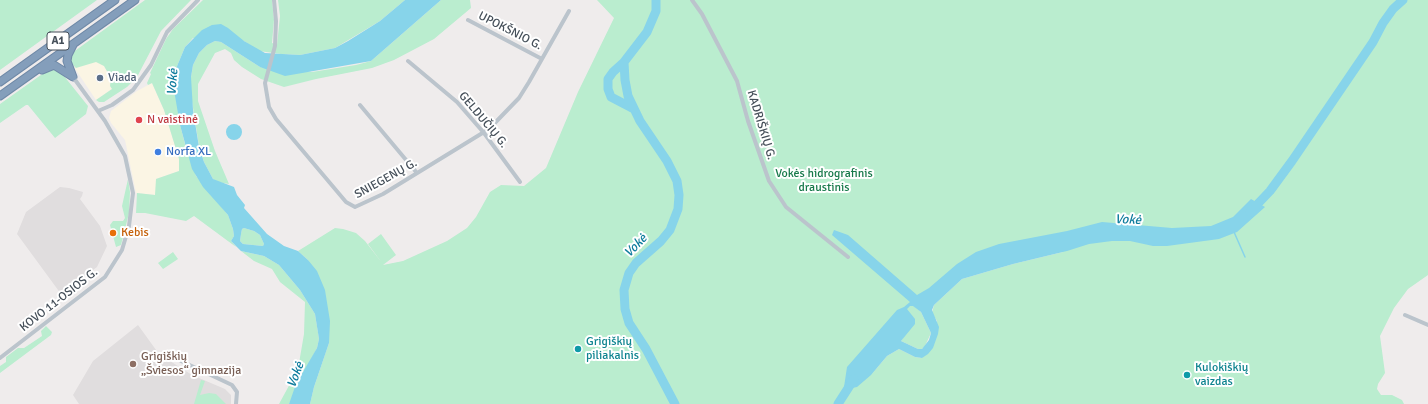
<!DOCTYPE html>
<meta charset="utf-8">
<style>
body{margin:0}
canvas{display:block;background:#efecec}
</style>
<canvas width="1428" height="404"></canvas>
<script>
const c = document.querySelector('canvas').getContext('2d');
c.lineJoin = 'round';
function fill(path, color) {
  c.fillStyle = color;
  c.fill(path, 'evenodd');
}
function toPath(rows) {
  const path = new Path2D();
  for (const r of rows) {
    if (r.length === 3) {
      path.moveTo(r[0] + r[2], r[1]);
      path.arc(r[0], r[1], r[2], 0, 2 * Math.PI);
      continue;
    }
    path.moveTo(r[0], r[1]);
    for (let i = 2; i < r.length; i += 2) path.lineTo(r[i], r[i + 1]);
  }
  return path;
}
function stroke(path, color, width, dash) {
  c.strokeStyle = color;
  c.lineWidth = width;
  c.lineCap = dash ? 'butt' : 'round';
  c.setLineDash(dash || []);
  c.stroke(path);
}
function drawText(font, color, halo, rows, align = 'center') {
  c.font = font + ' Signika,sans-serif';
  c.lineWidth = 4;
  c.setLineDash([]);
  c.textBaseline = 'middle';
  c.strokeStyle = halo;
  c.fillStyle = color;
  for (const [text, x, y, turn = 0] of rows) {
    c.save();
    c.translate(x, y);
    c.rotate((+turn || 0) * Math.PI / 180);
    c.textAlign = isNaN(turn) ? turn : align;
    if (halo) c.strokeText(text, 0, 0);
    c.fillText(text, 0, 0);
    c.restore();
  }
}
fill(toPath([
 [93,62,98,62,104,66,112,81,112,89,96,100,74,67],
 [152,83,164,110,179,159,179,171,156,179,156,195,136,193,125,140,111,123,109,118,111,111,137,91]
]), '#fbf5e4');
fill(toPath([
 [60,187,69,188,83,192,82,196,80,199,100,226,107,246,97,267,61,294,17,234,26,212],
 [138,325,159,354,192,375,225,389,231,395,231,404,79,404,73,395,93,361]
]), '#e0ddde');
fill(toPath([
 [0,0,97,0,0,70],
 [145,0,191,0,161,31,137,77,127,87,104,102,99,102,96,100,112,89,110,86,111,78,104,66,96,62,76,68,71,63,70,57,72,53],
 [203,0,272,0,274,20,272,43,277,45,280,16,278,0,405,0,380,21,335,48,300,55,281,54,259,51,244,41,193,38,185,47,175,71,180,125,185,144,196,176,228,215,233,229,234,236,231,241,236,247,194,216,186,221,145,213,136,213,137,193,155,195,156,179,179,171,179,159,164,110,152,83,148,85,147,83,151,74,150,73,166,39,173,29],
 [441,0,470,0,471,8,434,39,394,60,372,68,316,79,284,87,261,79,242,67,234,60,231,53,225,49,215,53,198,84,198,101,215,151,229,184,217,182,213,179,204,162,199,146,191,95,191,77,193,65,199,53,207,45,215,41,221,42,260,67,312,72,356,65,371,61],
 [597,0,1428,0,1428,275,1408,289,1394,308,1380,336,1385,373,1378,384,1377,389,1381,395,1392,395,1402,400,1404,404,310,404,314,387,329,343,308,260,298,251,335,228,343,229,356,233,365,241,382,263,368,244,381,234,396,255,383,265,403,261,447,241,467,228,476,217,490,192,501,185,524,186,546,168,578,92,614,18],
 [1063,252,1013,264,962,279,934,305,932,313,937,321,922,358,915,357,899,349,887,356,871,375,915,319,901,341,918,349,922,349,925,346,931,333,921,312,914,306,977,257],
 [54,68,60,71,88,106,86,114,55,138,28,105,26,105,0,123,0,104,48,70],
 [128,179,130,192,129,213,121,245,116,247,110,225,113,221,123,221,125,218,122,206],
 [244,228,254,231,260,235,264,244,263,246,243,244,240,241,241,234,242,229],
 [241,251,264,256,279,265,300,290,315,314,319,339,317,348,289,404,279,404,298,369,304,334,305,302,280,282,272,269,254,261],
 [173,252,178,259,163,269,158,263],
 [46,326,52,332,51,335,0,373,0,366,6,362,6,357,18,348,24,348,42,336,41,331],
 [201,380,205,381,200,395,209,393,216,394,226,404,194,404]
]), '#baedcf');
fill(toPath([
 [405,0,441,0,371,61,285,76,260,67,221,42,215,41,207,45,199,53,193,65,191,77,193,110,199,147,204,162,213,179,234,187,237,195,245,205,244,208,267,234,284,246,298,251,308,260,317,271,325,290,330,321,329,343,314,387,310,404,289,404,296,384,317,348,319,339,315,314,300,290,279,265,264,256,241,251,231,241,234,236,233,229,228,215,203,187,192,169,180,125,174,90,175,71,185,47,202,30,212,25,221,24,228,28,244,41,265,53,300,55,335,48,348,41,380,21],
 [244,228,254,231,260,235,264,244,263,246,243,244,240,241,241,234,242,229],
 [234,132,8],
 [1251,199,1265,207,1237,232,1219,239,1167,246,1153,246,1130,241,1112,241,1089,244,1067,251,1013,264,962,279,934,305,932,310,939,327,938,334,933,348,928,354,922,358,915,357,899,349,887,356,871,375,857,387,847,389,844,387,847,367,897,310,904,307,910,302,832,235,834,230,848,235,917,295,929,288,957,264,976,252,999,244,1067,231,1102,222,1172,228,1211,226,1233,217],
 [910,306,913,306,921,312,931,333,929,340,922,349,918,349,901,341,915,324,915,319,907,309]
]), '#87d4ea');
stroke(toPath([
 [1234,232,1245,257]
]), '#87d4ea', 1.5);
stroke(toPath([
 [624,62,625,80,628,96,640,121,667,161,677,181,679,195,678,209,670,230,661,241,636,263,629,273,624,290,625,309,629,323,646,349,675,404],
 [634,109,611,97,608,89,608,79,613,72,624,62,647,32,656,11,656,0],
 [1250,212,1270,191,1292,161,1373,42,1383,23,1393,9,1403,0],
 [838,404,854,379]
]), '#87d4ea', 9);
const highway = toPath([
 [42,70,54,65,73,77],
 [73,77,67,61,68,55,73,45],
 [0,82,115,0],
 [0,96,135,0]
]);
stroke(highway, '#6f89a7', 9);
stroke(toPath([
 [274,0,276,21,275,46,265,83,269,107,276,119,346,202,355,207,383,194,489,129,519,98,529,82,569,11],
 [692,0,702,14,737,81,748,121,769,181,786,207,848,257],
 [468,20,542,59],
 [408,61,457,102,484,133,520,182],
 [360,105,417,173],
 [98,111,112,105,133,90,151,65,167,32,198,0],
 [1405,315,1428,325],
 [171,352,181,361,232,385,237,392,236,404],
 [0,358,105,277,122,250,129,226,133,193,125,156,105,121,73,77]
]), '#bbc4cc', 4);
stroke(highway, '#849ebb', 7);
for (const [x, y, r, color] of [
 [100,78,4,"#5c6f8a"],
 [139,120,4,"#e0444e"],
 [158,152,4,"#3f7fe0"],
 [113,233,4,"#e8710a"],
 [578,349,4,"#0f9aa8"],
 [133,364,4,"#8d6e63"],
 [1187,375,4,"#0f9aa8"]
]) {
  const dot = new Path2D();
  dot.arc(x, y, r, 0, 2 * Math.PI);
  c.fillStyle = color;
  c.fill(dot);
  stroke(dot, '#fff', 1.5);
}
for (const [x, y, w] of [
 [58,41,22]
]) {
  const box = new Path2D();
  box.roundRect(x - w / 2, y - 9, w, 18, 3);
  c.fillStyle = '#fff';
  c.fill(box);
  stroke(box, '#454f59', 1);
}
drawText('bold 11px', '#454f59', null, [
 ["A1",58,41]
]);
drawText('12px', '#454f59', '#fff', [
 ["UPOKŠNIO G.",510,31,27],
 ["GELDUČIŲ G.",483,120,50],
 ["KADRIŠKIŲ G.",761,125,73],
 ["SNIEGENŲ G.",386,179,-29],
 ["KOVO 11-OSIOS G.",59,300,-38]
]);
drawText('12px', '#4e5e75', '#fff', [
 ["Viada",108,78]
], 'left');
drawText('12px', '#be3a42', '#fff', [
 ["N vaistinė",147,120]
], 'left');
drawText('12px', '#366cbe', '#fff', [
 ["Norfa XL",166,152]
], 'left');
drawText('12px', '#17794a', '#fff', [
 ["Vokės hidrografinis",824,174],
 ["draustinis",824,188]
]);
drawText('12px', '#c56008', '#fff', [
 ["Kebis",121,233]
], 'left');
drawText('12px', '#0d838f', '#fff', [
 ["Grigiškių",586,342],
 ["piliakalnis",586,356],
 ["Kulokiškių",1195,368],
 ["vaizdas",1195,382]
], 'left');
drawText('12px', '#785e54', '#fff', [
 ["Grigiškių",141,357],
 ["„Šviesos“ gimnazija",141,371]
], 'left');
drawText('italic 13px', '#0e7c9d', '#fff', [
 ["Vokė",173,82,-86],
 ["Vokė",1128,220,2],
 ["Vokė",636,246,-46],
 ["Vokė",296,375,-69]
]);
</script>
